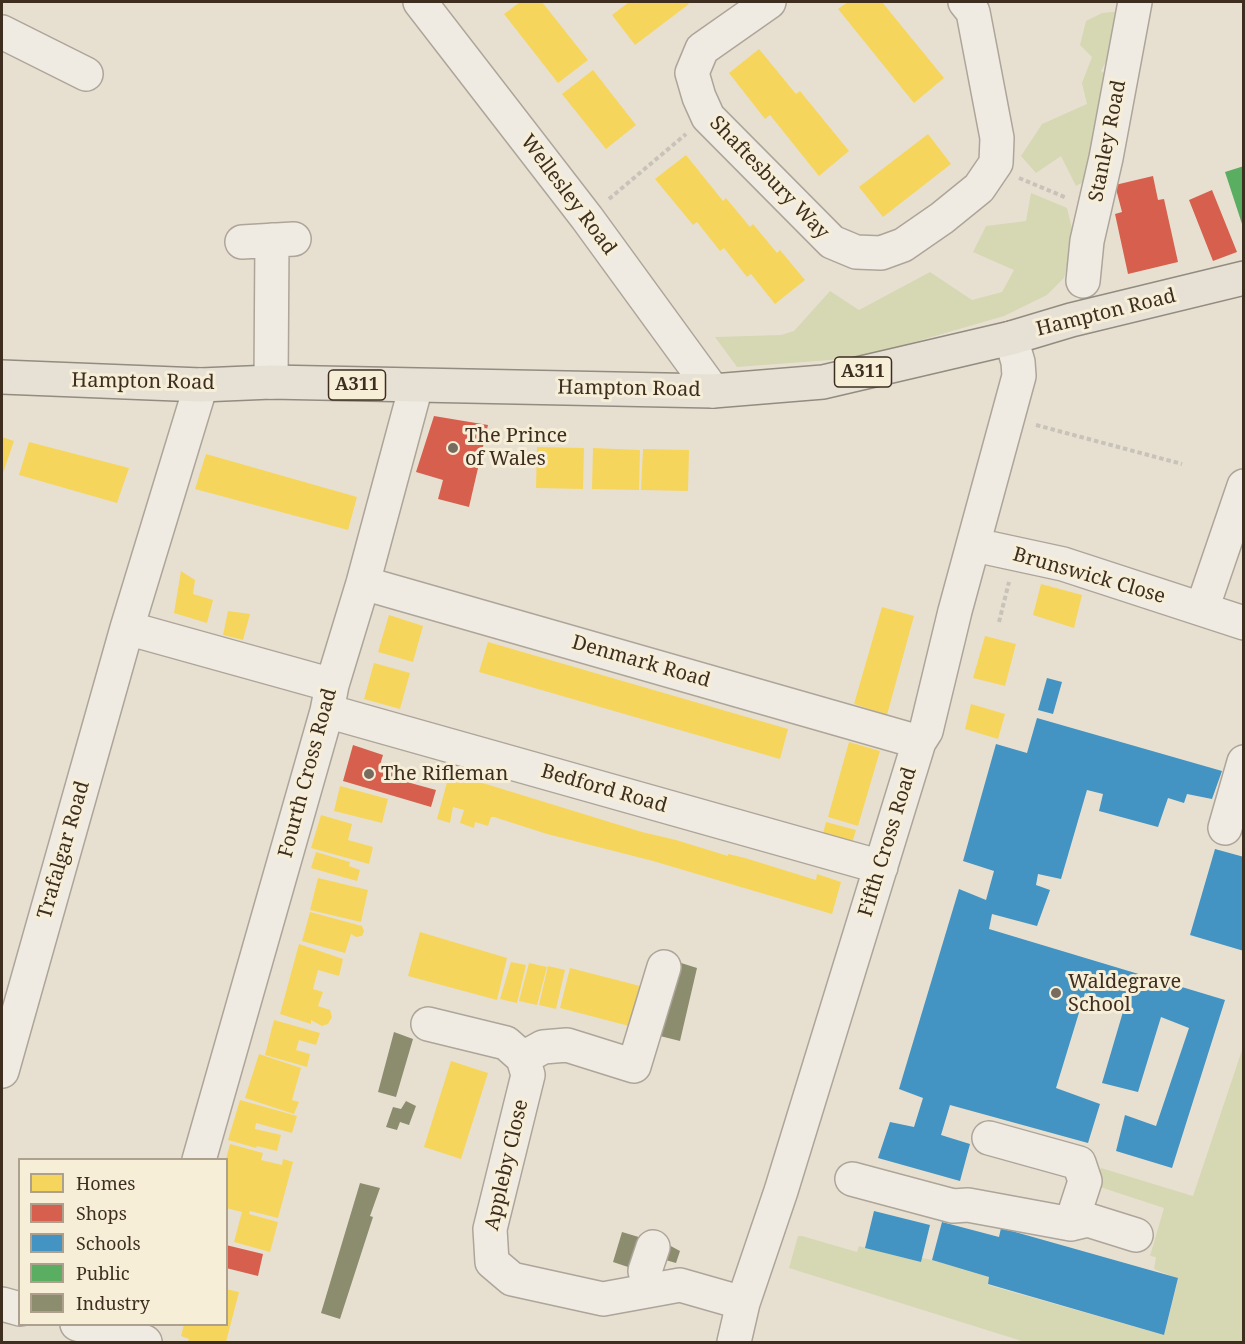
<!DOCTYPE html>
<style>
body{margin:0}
#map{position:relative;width:1245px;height:1344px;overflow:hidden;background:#e7e0d1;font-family:"Noto Serif",serif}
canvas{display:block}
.frame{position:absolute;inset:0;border:3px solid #3d2e20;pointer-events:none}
.legend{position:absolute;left:18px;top:1158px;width:210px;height:168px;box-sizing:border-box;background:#f7eed8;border:2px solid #ada18e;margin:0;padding:8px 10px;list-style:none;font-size:18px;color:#3d2e20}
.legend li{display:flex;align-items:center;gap:12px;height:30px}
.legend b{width:30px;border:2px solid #ada18e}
</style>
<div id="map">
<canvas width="1245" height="1344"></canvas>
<div class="frame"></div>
<ul class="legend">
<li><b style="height:16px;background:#f6d55c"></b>Homes</li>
<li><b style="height:16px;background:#d6604d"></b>Shops</li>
<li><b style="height:16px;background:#4393c3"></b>Schools</li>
<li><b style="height:16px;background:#5aae61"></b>Public</li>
<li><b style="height:16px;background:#8c8c6e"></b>Industry</li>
</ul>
</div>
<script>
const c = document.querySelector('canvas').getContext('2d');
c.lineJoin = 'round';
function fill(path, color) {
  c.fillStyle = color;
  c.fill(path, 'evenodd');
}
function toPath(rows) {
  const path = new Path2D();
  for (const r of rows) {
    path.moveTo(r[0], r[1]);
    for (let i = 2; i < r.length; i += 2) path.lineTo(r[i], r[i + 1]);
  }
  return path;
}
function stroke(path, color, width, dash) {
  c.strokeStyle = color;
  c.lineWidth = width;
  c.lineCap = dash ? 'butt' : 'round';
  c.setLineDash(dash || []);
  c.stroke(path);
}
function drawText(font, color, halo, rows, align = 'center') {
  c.font = font + ' "Noto Serif",serif';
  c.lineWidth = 6;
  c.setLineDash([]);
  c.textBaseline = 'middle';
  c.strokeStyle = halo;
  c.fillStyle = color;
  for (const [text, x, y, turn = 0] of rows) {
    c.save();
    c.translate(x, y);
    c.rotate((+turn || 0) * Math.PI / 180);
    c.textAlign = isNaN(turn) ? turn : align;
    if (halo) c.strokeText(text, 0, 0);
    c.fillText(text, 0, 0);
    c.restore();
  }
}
fill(toPath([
 [1121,11,1120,35,1101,71,1112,79,1096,175,1076,186,1061,156,1036,173,1021,156,1042,124,1087,104,1082,83,1092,57,1080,45,1086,21,1102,13],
 [1031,193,1067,208,1074,237,1064,278,1047,295,1004,316,904,345,883,356,737,367,715,337,781,335,794,331,830,291,859,310,930,272,972,300,1002,292,1014,270,973,252,986,226,1026,221],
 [1243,1047,1243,1342,1025,1342,789,1268,798,1236,802,1236,857,1252,859,1246,921,1262,922,1258,932,1260,989,1277,988,1285,1164,1335,1178,1279,1154,1269,1156,1257,1150,1256,1164,1208,1094,1185,1101,1168,1193,1196]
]), '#d6d7b3');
fill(toPath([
 [520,2,542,2,588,60,558,83,504,14],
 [629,2,687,2,689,4,635,45,612,15],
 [848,2,882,2,944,78,914,103,838,9],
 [759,49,796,94,800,91,849,151,819,176,770,115,765,119,729,73],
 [593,70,636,125,606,149,562,94],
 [928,134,951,164,883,217,859,187],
 [686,155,723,201,726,198,750,227,753,224,777,253,780,250,805,280,775,304,751,274,747,277,724,248,720,251,697,222,693,225,655,179],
 [2,437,14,441,2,476],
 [29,442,129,468,117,503,19,475],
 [537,447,584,448,583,489,536,488],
 [593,448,640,450,639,490,592,489],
 [643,449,689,450,688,491,641,490],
 [206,454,357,497,348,530,195,489],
 [181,571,195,580,193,594,213,600,207,623,174,613],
 [1041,584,1082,595,1074,628,1033,615],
 [882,607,914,616,887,715,854,704],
 [228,611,250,614,243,640,223,635],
 [389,615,423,626,413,662,378,652],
 [985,636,1016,644,1005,686,973,678],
 [488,642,788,729,780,759,479,672],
 [374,663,410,673,400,709,364,699],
 [971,704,1005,714,998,739,965,729],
 [849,742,880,751,858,826,828,817],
 [449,775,486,784,642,832,676,840,728,856,728,854,745,858,816,880,817,874,841,882,832,914,653,861,547,834,494,817,491,817,488,826,475,822,474,828,460,823,464,810,453,807,450,823,437,819],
 [340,786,388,799,382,823,334,811],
 [321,815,352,824,348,840,373,847,369,864,311,848],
 [826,822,856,830,851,846,822,837],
 [316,852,350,862,349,866,360,870,357,881,311,868],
 [318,878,368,890,361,922,310,910],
 [310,912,362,926,364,931,362,936,356,937,351,934,345,953,302,941],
 [420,932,507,958,497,1000,408,976],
 [299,944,343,959,339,976,318,970,313,989,323,992,318,1006,330,1010,332,1017,328,1024,322,1026,311,1020,311,1024,280,1014],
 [511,962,526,965,517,1003,500,999],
 [529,963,547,967,537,1005,519,1001],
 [548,966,565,970,556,1009,539,1005],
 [570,968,640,986,629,1026,560,1008],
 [274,1020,320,1033,316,1045,299,1040,296,1050,310,1054,307,1067,265,1055],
 [259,1054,301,1068,292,1100,299,1102,294,1114,245,1098],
 [451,1061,488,1073,461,1159,424,1147],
 [240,1100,297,1116,292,1133,256,1123,255,1129,281,1135,277,1151,257,1146,256,1148,228,1140],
 [230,1144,263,1153,261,1160,282,1165,283,1159,293,1162,278,1218,250,1211,249,1214,278,1222,270,1252,234,1242,242,1212,226,1208,226,1159],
 [226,1289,239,1292,226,1342,188,1342,189,1339,181,1336,184,1324,226,1324]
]), '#f6d55c');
fill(toPath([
 [1153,176,1158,200,1164,199,1178,262,1128,274,1115,214,1122,212,1115,185],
 [1212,190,1237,252,1213,261,1189,200],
 [434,416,488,425,469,507,438,499,443,480,416,472],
 [353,745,383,755,380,765,395,769,391,781,395,782,396,779,436,790,431,807,343,781],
 [226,1245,263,1254,258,1276,226,1268]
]), '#d6604d');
fill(toPath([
 [1047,678,1062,682,1053,714,1038,710],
 [1037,718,1222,771,1212,799,1187,794,1184,803,1168,798,1158,827,1099,811,1103,794,1087,790,1061,879,1038,874,1036,885,1050,890,1037,926,992,914,989,929,1225,1000,1172,1168,1116,1151,1125,1115,1156,1126,1189,1028,1161,1017,1138,1092,1102,1083,1125,1005,1085,993,1056,1088,1100,1104,1088,1143,950,1105,941,1135,970,1144,960,1181,878,1158,890,1122,914,1127,923,1098,899,1089,959,889,986,900,994,871,963,861,996,744,1027,753],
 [1215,849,1244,857,1244,951,1190,935],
 [874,1211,930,1225,921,1262,865,1248],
 [942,1222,999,1237,1001,1228,1178,1278,1164,1335,988,1284,989,1277,932,1260]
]), '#4393c3');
fill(toPath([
 [1244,166,1244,227,1243,227,1225,172]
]), '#5aae61');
fill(toPath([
 [678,962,697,968,680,1041,660,1036],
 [394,1032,413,1039,396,1097,378,1092],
 [406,1101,416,1106,409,1125,400,1122,397,1130,386,1127,393,1107,401,1109],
 [360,1183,380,1188,370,1216,373,1217,340,1319,321,1313],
 [622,1232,642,1238,631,1268,613,1262],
 [667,1244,680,1251,676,1263,662,1259]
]), '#8c8c6e');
const minor = toPath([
 [420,2,587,218,713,391],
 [769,2,702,49,692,73,699,97,708,117,832,242,856,252,881,253,903,245,942,218,979,188,996,163,997,138,973,12,965,2],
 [2,32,86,74],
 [242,242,294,239],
 [1083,281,1087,241,1106,158,1135,2],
 [271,382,272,240],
 [975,545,1063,564,1244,623],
 [363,583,919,742],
 [1202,609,1244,486],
 [127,628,332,685],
 [327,711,881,867],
 [1225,828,1244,762],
 [428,1024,506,1043,523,1058,543,1047,567,1045,634,1066,664,967],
 [523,1058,528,1075,490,1229,492,1262,512,1279,603,1299,680,1285,743,1303],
 [2,1071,127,628,201,385],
 [989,1138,1079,1163,1085,1181,1071,1224],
 [199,1160,327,711,332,685,363,583,416,386],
 [852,1179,953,1206,968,1205,1071,1224,1088,1220,1136,1235],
 [650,1290,645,1271,653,1247],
 [2,1304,20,1309],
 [77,1324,145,1342],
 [734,1342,743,1303,781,1191,919,742,926,731,955,611,1019,376,1018,362,1011,338]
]);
const major = toPath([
 [2,377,201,385,271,382,713,391,823,382,1011,338,1071,320,1244,278]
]);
stroke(minor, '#ada599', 36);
stroke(major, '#928b80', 36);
stroke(toPath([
 [1019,178,1067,198],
 [609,199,686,134],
 [1036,425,1182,464],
 [999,622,1009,582]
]), '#c8c2b9', 4, [4.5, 3]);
stroke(minor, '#efebe3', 33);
stroke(major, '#e6e1d4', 33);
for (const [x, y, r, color] of [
 [453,448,6,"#786c5e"],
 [369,774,6,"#786c5e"],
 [1056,993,6,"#786c5e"]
]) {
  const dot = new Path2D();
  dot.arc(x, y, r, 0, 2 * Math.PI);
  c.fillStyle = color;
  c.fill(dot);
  stroke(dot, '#f7eed8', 2);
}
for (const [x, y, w] of [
 [863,372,57],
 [357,385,57]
]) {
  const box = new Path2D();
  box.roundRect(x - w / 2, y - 15, w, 30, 4.5);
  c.fillStyle = '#f7eed8';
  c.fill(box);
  stroke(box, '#3d2e20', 1.5);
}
drawText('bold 18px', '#3d2e20', null, [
 ["A311",863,372],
 ["A311",357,385]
]);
drawText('20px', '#3d2e20', '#f7eed8', [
 ["Stanley Road",1108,141,-79],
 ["Shaftesbury Way",769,178,46],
 ["Wellesley Road",568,195,53],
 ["Hampton Road",1106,313,-14],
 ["Hampton Road",143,382,1],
 ["Hampton Road",629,389,1],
 ["Brunswick Close",1089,576,16],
 ["Denmark Road",641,662,16],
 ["Fourth Cross Road",308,773,-75],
 ["Bedford Road",604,789,16],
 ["Fifth Cross Road",888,842,-73],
 ["Trafalgar Road",64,850,-74],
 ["Appleby Close",507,1165,-77]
]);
drawText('20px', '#3d2e20', '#f7eed8', [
 ["The Prince",465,436],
 ["of Wales",465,459],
 ["The Rifleman",381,774],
 ["Waldegrave",1068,982],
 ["School",1068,1005]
], 'left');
</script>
